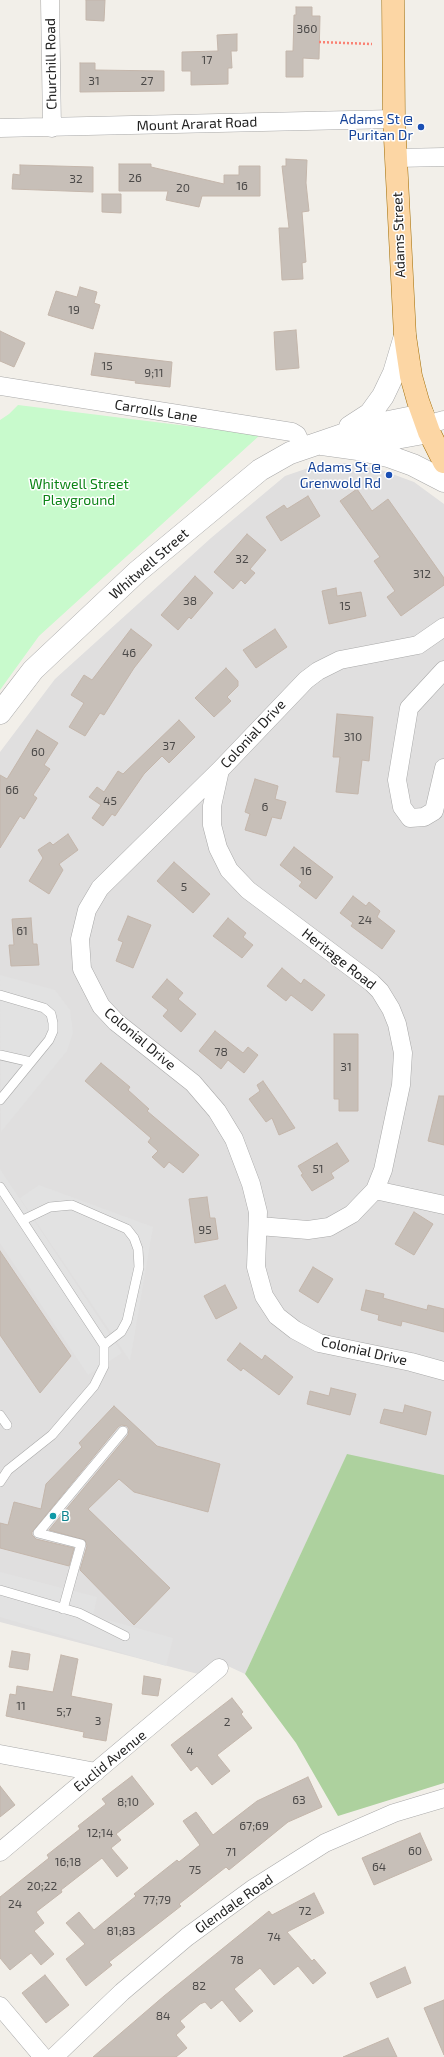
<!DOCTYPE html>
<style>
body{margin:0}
canvas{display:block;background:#f2efe9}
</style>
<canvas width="444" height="2057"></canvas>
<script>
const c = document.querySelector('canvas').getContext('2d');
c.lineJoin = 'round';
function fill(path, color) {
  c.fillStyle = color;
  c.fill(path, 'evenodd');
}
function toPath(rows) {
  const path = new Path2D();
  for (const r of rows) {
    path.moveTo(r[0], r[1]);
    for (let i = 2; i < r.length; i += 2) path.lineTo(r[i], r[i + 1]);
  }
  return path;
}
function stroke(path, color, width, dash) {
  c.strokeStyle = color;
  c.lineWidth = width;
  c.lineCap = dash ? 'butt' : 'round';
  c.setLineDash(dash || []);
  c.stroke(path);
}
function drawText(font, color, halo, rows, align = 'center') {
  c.font = font + ' "Exo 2",sans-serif';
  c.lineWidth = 3;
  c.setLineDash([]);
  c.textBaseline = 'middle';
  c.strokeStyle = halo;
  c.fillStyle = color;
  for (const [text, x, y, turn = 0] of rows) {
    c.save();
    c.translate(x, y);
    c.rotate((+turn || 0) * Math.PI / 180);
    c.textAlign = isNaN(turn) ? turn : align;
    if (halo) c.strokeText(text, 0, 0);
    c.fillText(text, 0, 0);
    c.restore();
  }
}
fill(toPath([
 [345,463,376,468,414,482,444,504,444,1475,347,1455,245,1674,215,1660,198,1674,0,1622,0,752,55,679,211,538,285,476,317,465]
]), '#e0dfdf');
fill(toPath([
 [347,1454,444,1475,444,1783,338,1816,296,1743,245,1674]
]), '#add19e');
fill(toPath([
 [18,405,260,435,39,636,0,690,0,420,9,414]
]), '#c8facc');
fill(toPath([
 [0,975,55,990,70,1010,73,1033,67,1051,1,1132],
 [0,1169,122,1353,88,1375,0,1243],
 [39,1185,153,1227,130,1361,20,1198],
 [0,1572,97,1597,93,1616,173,1638,166,1666,0,1617]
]), '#e2e2e2');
const building = toPath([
 [86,0,105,0,104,21,86,20,86,0],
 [296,7,312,7,312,16,320,16,319,59,303,58,303,77,286,77,286,51,293,51,294,15,296,15,296,7],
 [237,34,237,51,231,51,232,68,228,68,228,84,191,85,191,71,182,71,182,52,218,51,217,35,237,34],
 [80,63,95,63,95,70,164,71,164,91,80,92,80,63],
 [286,159,307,160,306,183,309,211,302,212,306,262,302,263,303,279,282,280,279,228,289,228,282,166,286,166,286,159],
 [119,164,151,164,151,167,224,184,224,175,239,175,239,166,260,166,260,196,202,196,199,207,166,200,168,191,119,191,119,164],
 [20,165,93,167,93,192,12,189,13,174,20,175,20,165],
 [102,194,121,194,121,213,102,212,102,194],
 [80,287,97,292,94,303,100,305,93,329,48,315,56,291,77,297,80,287],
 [296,330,299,368,276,370,274,332,296,330],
 [0,331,25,343,14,367,0,361,0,331],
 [95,353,172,362,170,387,135,383,136,381,91,375,95,353],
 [357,489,372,511,388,499,444,578,444,585,401,616,387,597,395,591,374,561,380,557,340,501,357,489],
 [308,496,320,516,281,541,266,517,284,505,287,509,308,496],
 [247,534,266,550,250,569,255,573,245,584,241,580,233,589,214,572,247,534],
 [195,576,213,593,191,619,189,617,178,630,161,615,195,576],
 [336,588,337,596,361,592,366,616,329,624,322,591,336,588],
 [131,629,152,645,134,668,104,715,100,713,85,736,69,727,84,703,71,695,84,675,92,680,131,629],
 [275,629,287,647,256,668,243,650,275,629],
 [226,668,238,681,238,686,227,697,231,701,214,717,195,698,226,668],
 [337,714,373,717,369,761,362,760,358,794,336,792,340,757,333,757,337,714],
 [179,720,195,737,169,763,162,756,144,774,115,816,112,814,103,826,92,818,101,805,89,797,97,787,104,792,118,771,123,774,179,720],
 [37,730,58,743,44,765,50,769,33,795,37,798,24,819,20,816,0,848,0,775,7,779,37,730],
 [255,779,278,786,275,799,286,802,281,819,272,817,266,836,245,830,250,814,245,812,255,779],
 [68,834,78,850,59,864,63,870,49,894,29,881,43,858,38,850,50,842,53,845,68,834],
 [294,847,333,877,316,899,299,886,302,882,280,865,294,847],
 [174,862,210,894,193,913,157,881,174,862],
 [353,896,366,906,369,902,380,911,377,917,395,931,382,949,351,926,353,923,340,913,353,896],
 [128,916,151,925,133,968,116,961,123,942,118,940,128,916],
 [31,918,33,944,37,944,39,965,11,966,9,945,14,945,12,919,31,918],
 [228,918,246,933,243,937,253,945,242,958,213,936,228,918],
 [282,968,301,984,304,979,325,995,312,1011,291,995,286,1001,267,986,282,968],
 [167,979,183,993,178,999,196,1014,181,1032,163,1016,168,1010,152,997,167,979],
 [215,1031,243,1053,248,1047,258,1055,244,1073,228,1060,221,1069,199,1051,215,1031],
 [334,1034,358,1034,358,1111,339,1111,339,1099,334,1099,334,1034],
 [101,1063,130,1087,128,1090,149,1109,147,1111,199,1155,183,1173,169,1162,164,1168,152,1157,158,1151,148,1142,151,1138,85,1081,101,1063],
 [263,1081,283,1110,295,1128,279,1135,272,1118,266,1122,249,1099,260,1091,257,1085,263,1081],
 [439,1096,444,1096,444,1145,428,1141,439,1096],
 [337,1143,349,1161,331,1173,334,1178,312,1191,301,1175,303,1174,298,1166,337,1143],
 [207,1197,210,1218,215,1218,218,1239,195,1243,189,1199,207,1197],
 [414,1212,433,1224,414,1255,395,1244,414,1212],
 [0,1251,71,1356,40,1393,0,1335,0,1251],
 [313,1267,333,1279,318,1303,299,1291,313,1267],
 [225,1285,237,1308,216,1319,204,1296,225,1285],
 [366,1290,384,1294,383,1298,427,1310,428,1305,444,1309,444,1332,402,1321,401,1326,378,1320,379,1315,361,1310,366,1290],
 [240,1343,262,1360,265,1355,293,1377,279,1395,243,1368,241,1371,227,1360,240,1343],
 [331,1388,356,1394,350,1415,307,1404,310,1391,329,1396,331,1388],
 [405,1405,431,1412,426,1435,380,1423,384,1409,403,1413,405,1405],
 [114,1406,157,1446,220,1464,208,1512,134,1492,119,1479,88,1509,170,1588,134,1625,80,1570,87,1546,85,1540,49,1530,128,1435,129,1429,127,1426,121,1425,118,1427,32,1532,32,1535,36,1539,74,1548,69,1566,0,1548,0,1523,8,1525,14,1502,41,1509,46,1484,82,1447,79,1443,114,1406],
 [12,1651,30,1654,28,1670,9,1667,12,1651],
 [61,1655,78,1659,71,1696,112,1704,106,1741,83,1737,84,1732,6,1716,10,1694,16,1695,17,1686,53,1692,61,1655],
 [144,1676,161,1679,158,1696,142,1694,144,1676],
 [232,1698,243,1712,241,1714,252,1728,217,1755,230,1771,212,1785,197,1766,191,1771,171,1745,232,1698],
 [132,1776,154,1804,116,1834,121,1840,111,1848,128,1868,117,1877,102,1858,61,1890,62,1892,36,1912,44,1923,34,1931,54,1954,41,1965,31,1953,10,1970,0,1958,0,1897,49,1858,47,1855,80,1829,78,1826,106,1804,102,1799,132,1776],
 [308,1777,322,1807,288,1822,229,1870,226,1867,179,1904,181,1906,109,1962,112,1965,86,1986,66,1959,85,1944,66,1923,79,1912,94,1930,136,1896,134,1894,177,1860,179,1862,200,1845,183,1821,196,1812,213,1835,257,1801,308,1777],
 [0,1786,15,1805,0,1817,0,1786],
 [420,1833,432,1860,374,1885,362,1858,420,1833],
 [314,1893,324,1913,287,1932,312,1961,314,1959,326,1973,313,1984,298,1966,274,1985,260,1968,234,1989,253,2011,240,2022,222,2000,211,2009,205,2002,200,2004,180,2021,185,2027,176,2035,187,2048,176,2057,93,2057,164,1996,269,1911,272,1915,314,1893],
 [405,1967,411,1983,377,1998,370,1983,405,1967],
 [45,1975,69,2005,46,2023,22,1993,45,1975],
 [444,2000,444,2055,424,2008,444,2000],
 [388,2038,397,2057,343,2057,388,2038]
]);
fill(building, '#c7bfb8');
stroke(building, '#c4b6ab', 1);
const service = toPath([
 [0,995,44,1008,51,1014,53,1023,53,1031,49,1040,0,1100],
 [0,1055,31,1062],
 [0,1187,104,1345,104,1366,94,1386,52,1435,8,1470,0,1482],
 [23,1220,50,1207,72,1205,127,1229,134,1238,138,1249,139,1267,127,1321,121,1332,104,1345],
 [0,1415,7,1425],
 [0,1590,79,1613,125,1636],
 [63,1609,81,1544,38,1533,123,1431]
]);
const minor = toPath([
 [50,0,52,128],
 [0,128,394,119],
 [397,158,444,157],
 [0,386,292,432,297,435,303,448],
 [426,425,444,420],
 [444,627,418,645,340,660,318,671,306,680,220,770,100,888,87,910,80,939,82,969,101,1006,116,1022,193,1083,217,1111,234,1139,251,1184,258,1212,256,1267,264,1296,277,1316,295,1330,319,1343,411,1362,444,1371],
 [444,670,409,708,397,780,402,807,410,818,424,817,434,811,444,768],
 [220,770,212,806,212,825,218,848,229,870,248,890,372,983,380,991,391,1009,397,1024,403,1053,401,1085,383,1170,375,1190,352,1214,329,1227,308,1230,259,1226],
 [375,1190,444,1205],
 [0,1754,96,1772],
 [0,1852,219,1668],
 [0,2006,43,2057],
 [54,2057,122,1992,187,1937,254,1888,325,1843,394,1813,444,1798]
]);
const tertiary = toPath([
 [350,427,370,414,383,396,394,373,405,336],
 [358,443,374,442,429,432],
 [322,444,358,449,388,456,413,465,444,481],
 [0,713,33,670,137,572,260,470,290,453,369,426,423,415]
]);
const primary = toPath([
 [393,0,394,119,405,336,411,376,418,401,429,432,444,462]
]);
stroke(service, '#a9a9a9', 10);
stroke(minor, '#a9a9a9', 19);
stroke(tertiary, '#a9a9a9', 23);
stroke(primary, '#a06b00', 23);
stroke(toPath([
 [319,42,372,44]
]), '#fa8072', 2.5, [2, 2]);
stroke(service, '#fff', 9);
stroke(minor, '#fff', 18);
stroke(tertiary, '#fff', 22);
stroke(primary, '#fcd6a4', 22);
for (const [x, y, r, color] of [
 [421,127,4,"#1a4fb4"],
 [389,475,4,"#1a4fb4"],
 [53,1516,4,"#0f9aa8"]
]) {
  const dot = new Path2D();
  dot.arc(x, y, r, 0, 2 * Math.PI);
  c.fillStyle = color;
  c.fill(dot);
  stroke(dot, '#fff', 1.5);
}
drawText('12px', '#4b4948', null, [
 ["360",307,29],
 ["17",207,60],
 ["31",94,81],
 ["27",147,81],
 ["26",135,178],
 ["32",76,179],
 ["16",242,186],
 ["20",183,188],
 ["19",74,310],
 ["15",107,366],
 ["9;11",154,373],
 ["32",242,559],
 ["312",422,574],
 ["38",190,601],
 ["15",345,606],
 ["46",129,653],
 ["310",353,737],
 ["37",169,746],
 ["60",38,752],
 ["66",12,790],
 ["45",110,801],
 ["6",265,807],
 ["16",306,871],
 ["5",184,887],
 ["24",365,920],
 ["61",22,931],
 ["78",221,1052],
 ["31",346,1067],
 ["51",318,1169],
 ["95",205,1230],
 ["11",21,1706],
 ["5;7",64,1712],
 ["3",98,1721],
 ["2",227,1722],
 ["4",190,1751],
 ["63",299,1800],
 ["8;10",128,1802],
 ["67;69",254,1826],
 ["12;14",100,1833],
 ["60",415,1851],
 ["71",231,1852],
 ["16;18",68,1862],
 ["64",379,1867],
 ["75",195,1870],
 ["20;22",42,1886],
 ["77;79",157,1900],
 ["24",15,1904],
 ["72",305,1911],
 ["81;83",121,1931],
 ["74",274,1937],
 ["78",237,1960],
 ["82",199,1986],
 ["84",163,2016]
]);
drawText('14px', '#222', '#fff', [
 ["Churchill Road",51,64,-91],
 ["Mount Ararat Road",197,124,-2],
 ["Adams Street",399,235,-92],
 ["Carrolls Lane",156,411,9],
 ["Whitwell Street",149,564,-41],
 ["Colonial Drive",253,734,-47],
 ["Heritage Road",339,959,38],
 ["Colonial Drive",140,1039,40],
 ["Colonial Drive",364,1351,13],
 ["Euclid Avenue",110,1761,-39],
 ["Glendale Road",234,1904,-35]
]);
drawText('14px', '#164399', '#fff', [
 ["Adams St @",413,119],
 ["Puritan Dr",413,135],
 ["Adams St @",381,467],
 ["Grenwold Rd",381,483]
], 'right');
drawText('14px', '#0c8416', '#fff', [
 ["Whitwell Street",79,484],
 ["Playground",79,500]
]);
drawText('14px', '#0d838f', '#fff', [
 ["B",61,1516]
], 'left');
</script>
